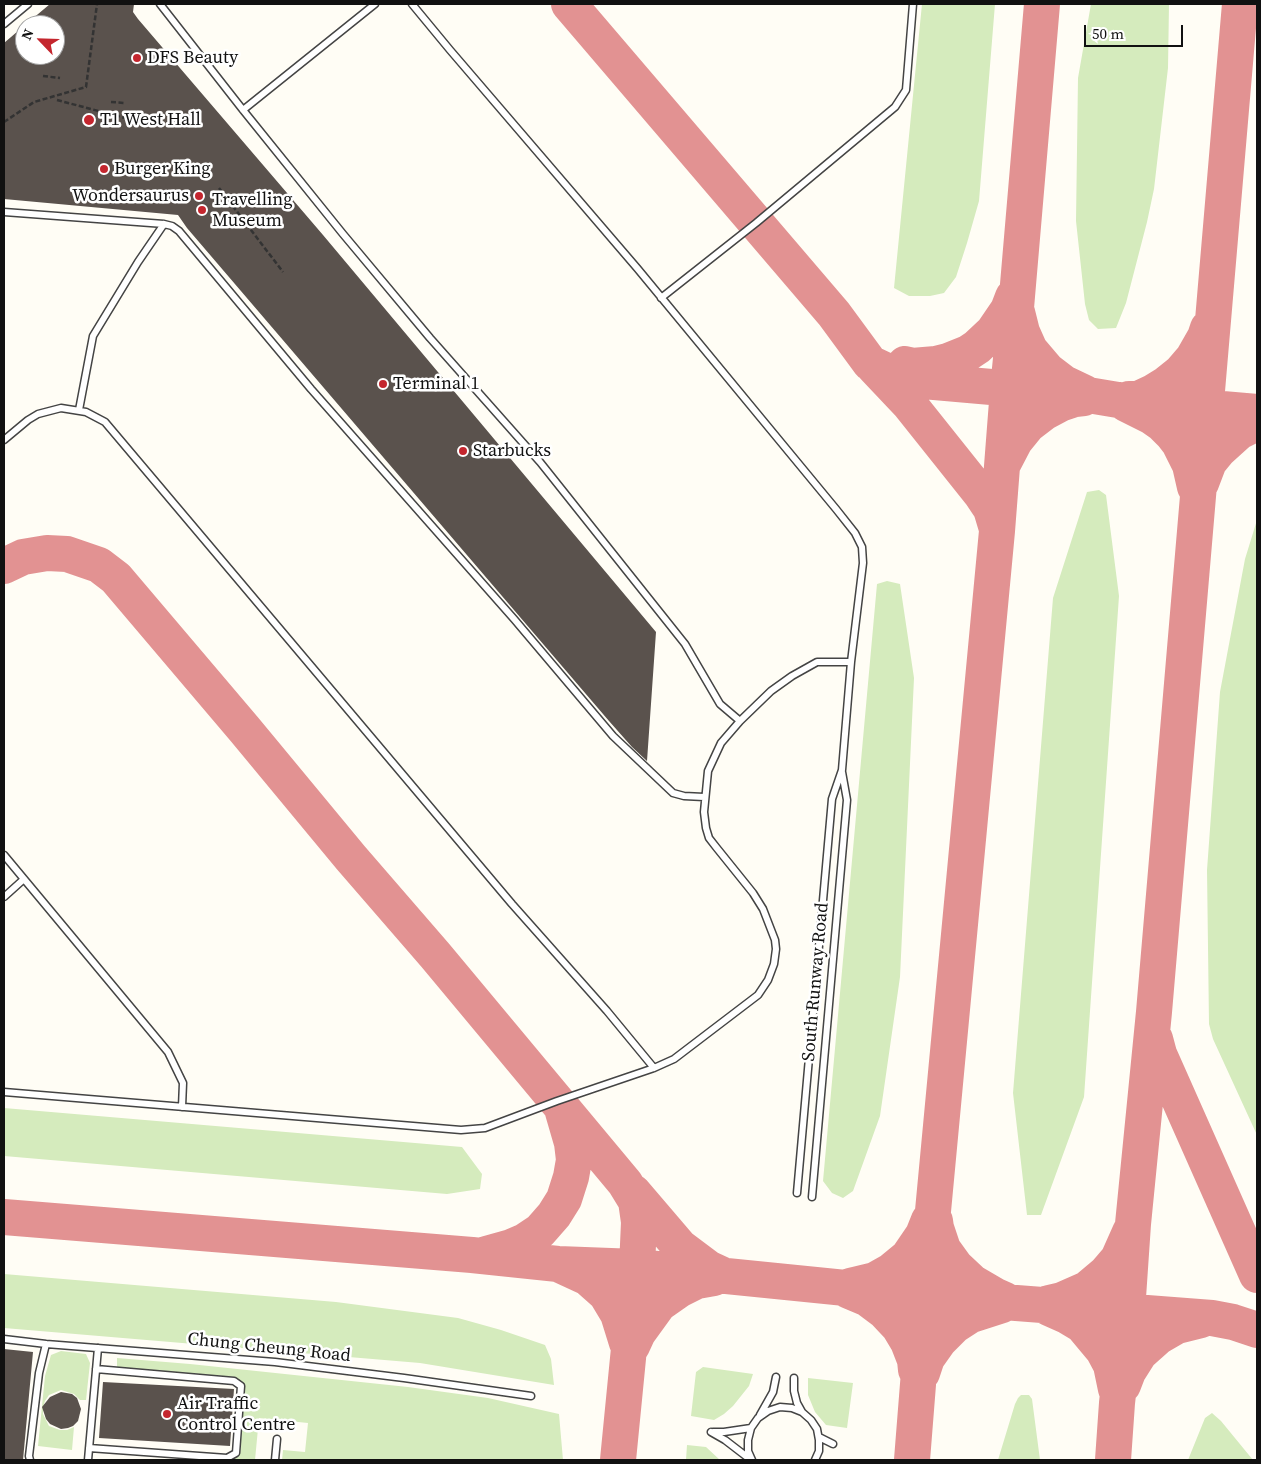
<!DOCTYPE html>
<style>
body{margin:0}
#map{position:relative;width:1261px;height:1464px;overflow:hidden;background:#fffdf5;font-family:"Source Serif 4",serif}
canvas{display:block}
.frame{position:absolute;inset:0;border:5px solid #111;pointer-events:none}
.north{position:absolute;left:15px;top:15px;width:50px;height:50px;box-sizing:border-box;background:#fff;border:1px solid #a0a0a0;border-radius:50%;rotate:294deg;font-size:14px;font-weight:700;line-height:20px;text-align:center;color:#111}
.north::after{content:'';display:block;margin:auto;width:18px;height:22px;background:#c4262e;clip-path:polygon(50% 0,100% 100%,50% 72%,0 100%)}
.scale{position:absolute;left:1084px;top:25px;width:99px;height:22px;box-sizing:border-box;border:2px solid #111;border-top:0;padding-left:6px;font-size:15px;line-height:18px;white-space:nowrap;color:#111;-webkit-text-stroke:4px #fff;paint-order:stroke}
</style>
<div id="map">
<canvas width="1261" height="1464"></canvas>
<div class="frame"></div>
<div class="north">N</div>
<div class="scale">50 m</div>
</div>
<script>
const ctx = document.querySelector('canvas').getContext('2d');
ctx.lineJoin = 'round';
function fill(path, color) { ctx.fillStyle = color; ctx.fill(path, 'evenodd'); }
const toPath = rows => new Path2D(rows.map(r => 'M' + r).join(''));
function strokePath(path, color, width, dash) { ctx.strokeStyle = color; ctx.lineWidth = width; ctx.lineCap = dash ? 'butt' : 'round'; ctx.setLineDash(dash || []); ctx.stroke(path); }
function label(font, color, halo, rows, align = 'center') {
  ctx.font = font + ' "Source Serif 4",serif'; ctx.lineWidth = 5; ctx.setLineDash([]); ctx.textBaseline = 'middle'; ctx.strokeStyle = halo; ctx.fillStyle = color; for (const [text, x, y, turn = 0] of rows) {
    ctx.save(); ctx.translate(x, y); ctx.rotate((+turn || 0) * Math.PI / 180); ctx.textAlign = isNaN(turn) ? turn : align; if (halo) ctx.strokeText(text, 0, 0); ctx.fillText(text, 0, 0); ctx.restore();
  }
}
const green = toPath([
 [922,4,995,4,979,201,967,243,956,277,944,293,930,296,909,296,894,288],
 [1091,4,1169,4,1168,68,1154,189,1147,222,1126,303,1116,328,1098,329,1089,320,1085,304,1076,221,1078,78],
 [1099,490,1106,495,1119,596,1084,1097,1041,1215,1027,1215,1013,1093,1053,598,1087,492],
 [1257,520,1257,1135,1213,1039,1209,1024,1207,870,1220,692,1245,559],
 [887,581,900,584,914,678,900,977,880,1116,853,1191,843,1198,832,1193,823,1181,877,584],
 [4,1108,462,1147,482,1174,480,1189,447,1194,4,1156],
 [4,1274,336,1302,458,1318,501,1330,545,1345,551,1359,554,1385,420,1363,4,1328],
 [61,1351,86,1354,90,1363,86,1400,80,1400,74,1394,61,1390,49,1395,45,1401,43,1407,43,1414,49,1426,60,1430,67,1430,74,1427,72,1450,38,1446,45,1376,51,1355],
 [117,1358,190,1364,408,1387,488,1398,559,1414,563,1460,282,1460,283,1450,305,1452,308,1423,259,1418,255,1460,233,1460,240,1453,245,1385,235,1377,117,1367],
 [703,1367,753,1374,749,1386,733,1406,724,1414,714,1420,691,1416,696,1372],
 [808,1378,853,1383,847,1428,826,1425,815,1412,808,1395],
 [1021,1395,1029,1395,1032,1399,1040,1460,998,1460,1015,1404,1018,1398],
 [1212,1413,1221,1421,1253,1460,1188,1460,1205,1418],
 [687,1445,706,1447,720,1460,686,1460]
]);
const taxiway = toPath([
 [569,4,834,314,870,363,889,372,906,378,923,381,1094,396,1118,400,1257,412],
 [1017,312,1022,332,1030,350,1047,370,1064,383,1085,393],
 [905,364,912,366,936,364,948,361,968,353,977,347,993,332,1008,310,1013,297],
 [875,368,910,405,981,494,991,509,997,529],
 [1129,399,1138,399,1153,392,1166,384,1181,372,1193,358,1205,337,1208,328],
 [1126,404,1152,417,1162,424,1172,434,1179,443,1190,465,1195,487],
 [1003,464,1015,441,1028,425,1045,412,1060,404,1075,399,1084,398],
 [1201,483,1209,462,1218,451,1239,432,1257,423],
 [4,566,23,557,47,553,67,554,99,565,116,578,245,730,351,858,435,955,625,1183,636,1201,639,1222,637,1267,618,1460],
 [1155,1039,1159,1054,1257,1275],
 [633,1192,680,1247,708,1268,721,1274],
 [4,1217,472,1255,558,1264,637,1267,925,1296,1212,1318,1233,1322,1257,1330],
 [935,1221,936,1228,943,1249,956,1267,972,1282,996,1296,1005,1300],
 [486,1254,511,1247,525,1241,540,1231,554,1215,564,1199,571,1177,574,1160,572,1143,563,1112],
 [562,1266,588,1278,606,1294,618,1314,627,1343],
 [850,1286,875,1280,891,1271,908,1257,923,1235,929,1220],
 [849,1291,868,1299,884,1311,899,1327,908,1342,915,1360,916,1370],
 [1049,1303,1062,1300,1087,1289,1106,1273,1118,1259,1130,1232],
 [1049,1308,1067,1316,1082,1325,1092,1337,1103,1350,1111,1365,1116,1389],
 [632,1346,638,1333,659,1304,679,1290,697,1281,714,1278],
 [922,1373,927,1358,939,1341,954,1326,971,1315,1002,1305],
 [1123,1385,1128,1372,1140,1353,1158,1337,1177,1326,1201,1320],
 [912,1460,925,1296,997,531,1008,389,1016,308,1042,4],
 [1113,1460,1117,1403,1127,1312,1133,1224,1154,1012,1240,4]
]);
const building = toPath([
 [50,4,134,4,133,12,138,19,323,235,656,632,647,761,632,747,609,721,187,228,178,215,4,199,4,43,25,25,25,55,55,55,55,25,25,25],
 [4,1349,33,1352,23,1460,4,1460],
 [103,1382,234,1389,230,1446,99,1438],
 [61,1392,72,1394,77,1398,81,1409,78,1421,73,1426,68,1428,61,1429,50,1424,46,1419,42,1407,50,1397]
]);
const path = toPath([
 [43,76,60,78],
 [57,100,140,122],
 [111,102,125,103],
 [4,122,34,102,86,87,97,4],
 [219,188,283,272]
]);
const lane = toPath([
 [160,4,243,110,343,234,430,338,540,462,685,644,720,704,740,721],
 [412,4,450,50,637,268,836,509,855,533,862,547,863,563,851,662,842,770,832,799,797,1193],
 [4,24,28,4],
 [243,110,375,4],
 [4,212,164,224,172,226,179,231,311,389,514,619,613,736,673,793,684,796,704,797],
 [661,298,756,223,895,107,906,90,913,4],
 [79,410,93,336,138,262,164,224],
 [4,440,28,420,38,414,61,408,86,412,105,422,512,904,607,1011,654,1068],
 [4,855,168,1052,183,1083,182,1107],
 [4,897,24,879],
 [4,1092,461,1130,485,1128,557,1101,654,1068,674,1059,758,995,768,980,774,964,776,949,775,940,763,909,753,893,716,847,709,838,706,828,704,812,708,771,721,743,740,721,771,691,792,676,817,662,851,662],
 [812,1197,847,800,842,772],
 [4,1339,46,1344,275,1362,404,1378,531,1396],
 [794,1378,794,1391,797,1403,802,1412],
 [760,1415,773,1392,776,1377],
 [711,1432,725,1440,751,1460],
 [713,1432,724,1432,751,1428],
 [819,1437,833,1444],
 [89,1448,227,1458,236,1453,241,1386,234,1381,96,1369],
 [30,1460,29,1456,39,1373,46,1344],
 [88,1460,98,1348],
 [275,1460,277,1439],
 [752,1460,748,1451,748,1440,751,1428,758,1418,768,1411,780,1407,792,1408,802,1412,811,1420,817,1429,819,1440,819,1451,815,1460]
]);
const markers = [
 [137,58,5,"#c4262e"],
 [89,120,6,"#c4262e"],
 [104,169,5,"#c4262e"],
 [199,196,5,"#c4262e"],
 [202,210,5,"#c4262e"],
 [383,384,5,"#c4262e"],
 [463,451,5,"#c4262e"],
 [167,1414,5,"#c4262e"]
];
const poiNames = [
 ["DFS Beauty",147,58],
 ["T1 West Hall",100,120],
 ["Burger King",114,169],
 ["Wondersaurus",189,196,"right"],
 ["Travelling",212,200],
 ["Museum",212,221],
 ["Terminal 1",393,384],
 ["Starbucks",473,451],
 ["Air Traffic",177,1404],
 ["Control Centre",177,1425]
];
const streetNames = [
 ["South Runway Road",816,982,-85],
 ["Chung Cheung Road",269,1348,6]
];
fill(green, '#d5ebbd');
strokePath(taxiway, '#e29292', 36);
fill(building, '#5a524d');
strokePath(lane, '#444', 9);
strokePath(path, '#333', 2.5, [5, 2.5]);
strokePath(lane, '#fff', 6);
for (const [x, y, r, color] of markers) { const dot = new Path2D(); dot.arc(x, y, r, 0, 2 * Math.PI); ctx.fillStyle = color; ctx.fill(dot); strokePath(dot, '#fff', 2); }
label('18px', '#111', '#fff', poiNames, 'left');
label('18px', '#111', '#fff', streetNames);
</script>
